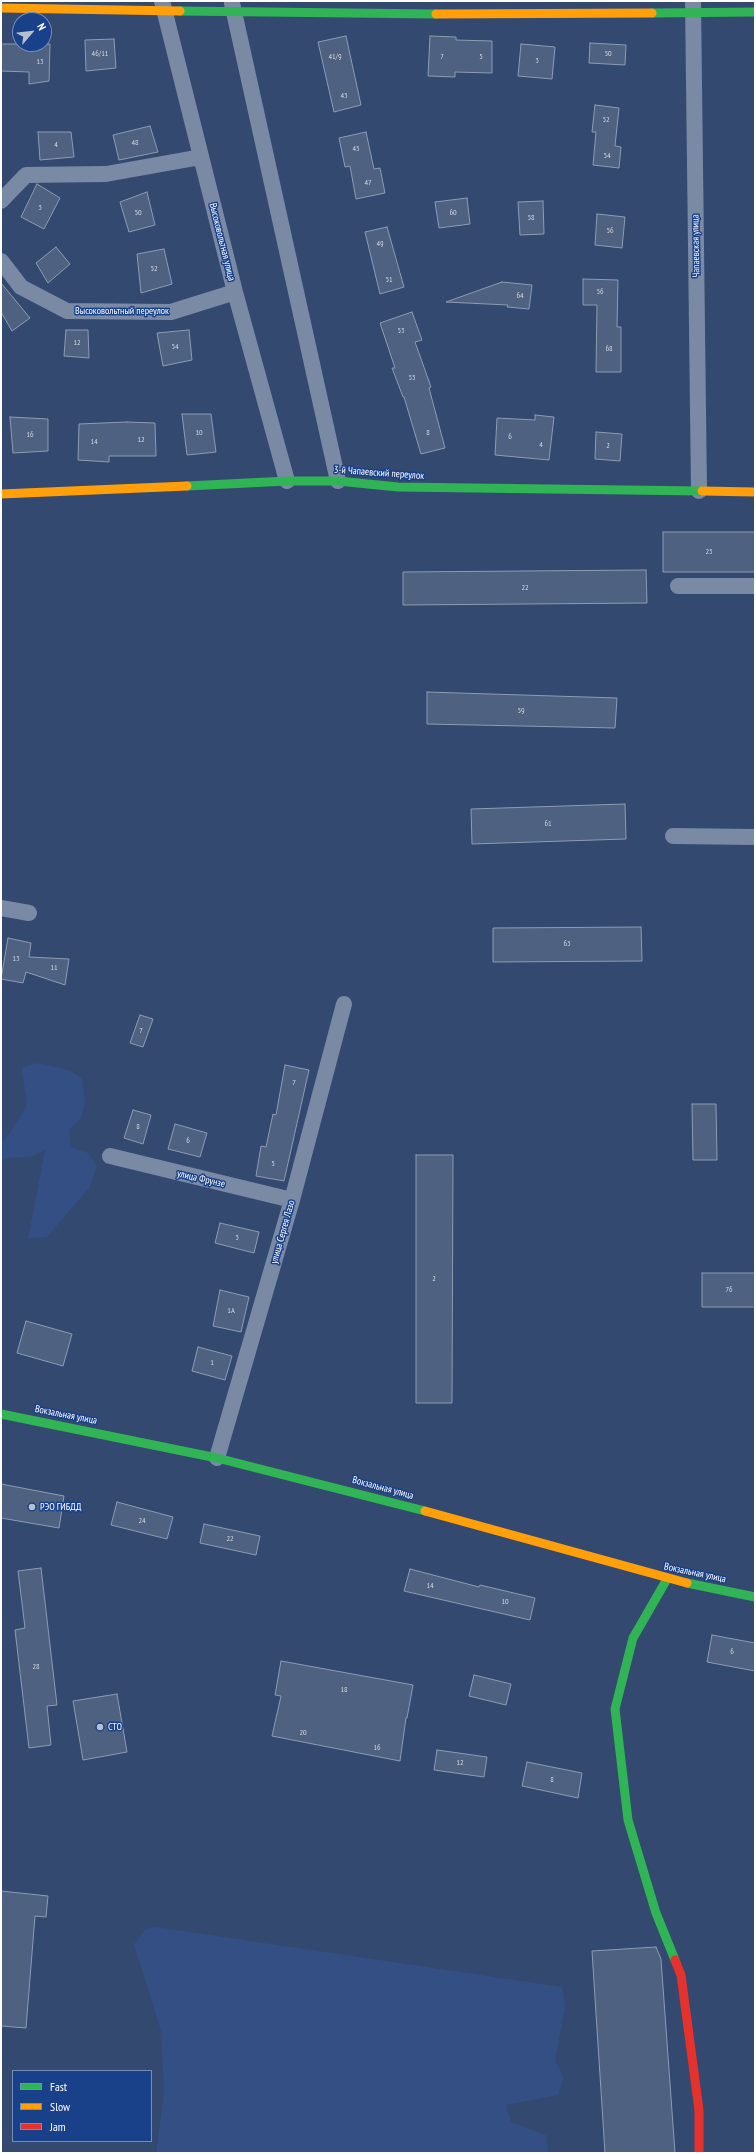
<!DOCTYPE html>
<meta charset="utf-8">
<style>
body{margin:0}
#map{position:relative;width:756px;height:2154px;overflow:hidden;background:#334970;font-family:"PT Sans Narrow",sans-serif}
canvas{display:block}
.frame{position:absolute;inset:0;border:2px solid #fff;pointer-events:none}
.legend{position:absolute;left:12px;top:2070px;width:140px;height:72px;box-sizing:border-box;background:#19418a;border:1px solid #758db9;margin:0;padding:5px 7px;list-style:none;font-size:12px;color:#fff}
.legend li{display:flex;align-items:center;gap:8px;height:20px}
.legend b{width:20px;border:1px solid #758db9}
.north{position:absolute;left:12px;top:12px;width:40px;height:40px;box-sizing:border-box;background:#19418a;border:1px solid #758db9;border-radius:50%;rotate:62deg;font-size:11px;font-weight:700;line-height:16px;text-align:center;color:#fff}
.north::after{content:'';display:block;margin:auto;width:14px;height:18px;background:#b8bfcd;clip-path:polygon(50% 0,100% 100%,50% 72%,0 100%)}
</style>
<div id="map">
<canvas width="756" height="2154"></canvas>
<div class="frame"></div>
<ul class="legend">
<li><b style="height:5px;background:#30b455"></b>Fast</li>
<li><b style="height:5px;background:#ff9f0a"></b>Slow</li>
<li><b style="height:5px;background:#e5322d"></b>Jam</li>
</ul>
<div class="north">N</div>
</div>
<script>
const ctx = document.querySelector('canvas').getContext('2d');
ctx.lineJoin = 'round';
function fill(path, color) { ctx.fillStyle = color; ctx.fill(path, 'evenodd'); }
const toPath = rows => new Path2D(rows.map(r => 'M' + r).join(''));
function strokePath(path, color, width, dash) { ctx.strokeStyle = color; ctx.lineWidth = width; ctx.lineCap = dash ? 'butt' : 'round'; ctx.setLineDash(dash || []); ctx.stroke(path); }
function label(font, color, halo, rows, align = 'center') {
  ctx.font = font + ' "PT Sans Narrow",sans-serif'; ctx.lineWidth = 3; ctx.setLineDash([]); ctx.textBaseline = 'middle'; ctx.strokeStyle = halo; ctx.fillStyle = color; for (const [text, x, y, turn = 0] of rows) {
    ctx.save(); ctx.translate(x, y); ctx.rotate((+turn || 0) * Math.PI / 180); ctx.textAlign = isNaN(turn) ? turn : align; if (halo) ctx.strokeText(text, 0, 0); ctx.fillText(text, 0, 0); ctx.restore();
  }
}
const water = toPath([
 [37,1063,69,1070,82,1079,85,1103,81,1118,69,1130,71,1147,88,1153,97,1167,89,1188,47,1237,28,1239,45,1150,33,1156,1,1159,1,1143,10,1133,27,1105,22,1068],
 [156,1927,562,1987,565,2007,555,2061,564,2078,558,2095,506,2105,511,2122,546,2135,548,2153,156,2153,164,2092,161,2031,134,1944,146,1929]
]);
const building = toPath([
 [346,36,361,105,334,112,318,42,346,36],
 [430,36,456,37,456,40,492,41,492,73,455,72,455,77,428,76,430,36],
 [114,39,116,68,86,71,85,40,114,39],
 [590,43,626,45,625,65,589,63,590,43],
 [1,44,50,44,49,81,29,84,29,72,1,71,1,44],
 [521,44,555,47,552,79,518,76,521,44],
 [595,105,619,108,615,146,621,147,619,168,593,165,596,132,592,132,595,105],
 [150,126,158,152,119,160,113,135,150,126],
 [38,132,71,132,74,157,40,160,38,132],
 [366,132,374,169,380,168,385,193,356,199,350,166,345,167,339,138,366,132],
 [37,184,60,198,44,229,21,217,37,184],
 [147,192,155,225,129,232,120,202,147,192],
 [467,198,470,224,439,228,435,202,467,198],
 [543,201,544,234,520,235,518,202,543,201],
 [597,214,625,217,622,248,595,245,597,214],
 [387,227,404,287,380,294,365,232,387,227],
 [56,247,70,264,48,283,36,263,56,247],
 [164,249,172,284,141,293,137,254,164,249],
 [583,279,618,280,617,327,621,327,621,372,596,372,597,305,583,305,583,279],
 [502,282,532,285,529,309,507,307,508,305,446,302,502,282],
 [1,283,30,318,12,331,1,312,1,283],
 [412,312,422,340,415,342,431,387,429,388,445,448,421,454,404,397,403,397,392,368,395,368,380,323,412,312],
 [66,330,88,330,89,358,64,356,66,330],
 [189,330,192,360,163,366,157,333,189,330],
 [182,414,211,414,216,452,187,455,182,414],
 [535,415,554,417,549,460,495,455,497,418,535,420,535,415],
 [10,417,48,419,48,451,13,453,10,417],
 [127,422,155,423,156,456,109,456,109,462,78,460,79,424,127,422],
 [596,432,622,434,620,461,595,459,596,432],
 [663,532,755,532,755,572,663,572,663,532],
 [646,570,647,603,403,605,403,572,646,570],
 [427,692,617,698,615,728,427,724,427,692],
 [625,804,626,839,472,844,471,809,625,804],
 [641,927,642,961,493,962,493,928,641,927],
 [8,938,31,943,29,957,69,959,65,985,26,972,23,983,1,979,8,938],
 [140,1015,153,1019,143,1047,130,1043,140,1015],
 [285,1065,309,1070,284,1181,256,1176,261,1146,266,1147,273,1114,276,1115,285,1065],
 [692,1104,716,1104,717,1160,693,1160,692,1104],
 [133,1110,151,1115,143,1144,124,1138,133,1110],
 [175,1124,207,1133,200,1157,168,1149,175,1124],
 [416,1155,453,1155,452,1403,416,1403,416,1155],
 [220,1223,259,1232,254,1253,215,1243,220,1223],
 [702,1273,755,1273,755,1307,702,1307,702,1273],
 [220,1290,249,1297,241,1332,213,1326,220,1290],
 [26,1321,72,1334,63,1366,17,1353,26,1321],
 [198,1347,232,1356,225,1380,192,1371,198,1347],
 [1,1484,64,1496,59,1528,1,1518,1,1484],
 [117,1502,173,1517,167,1539,111,1525,117,1502],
 [204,1524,260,1536,256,1555,200,1543,204,1524],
 [41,1568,57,1705,47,1706,51,1745,29,1748,15,1630,25,1628,18,1571,41,1568],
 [410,1569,479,1587,480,1585,535,1598,530,1620,404,1591,410,1569],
 [712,1635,755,1643,755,1671,707,1662,712,1635],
 [281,1661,413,1685,407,1718,406,1718,400,1761,272,1736,281,1696,275,1695,281,1661],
 [474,1675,511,1684,506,1705,469,1696,474,1675],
 [117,1694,127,1752,83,1760,73,1701,117,1694],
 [437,1750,487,1757,484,1777,434,1770,437,1750],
 [527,1762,582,1773,578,1798,522,1786,527,1762],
 [1,1891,48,1896,46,1917,35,1916,26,2028,1,2026,1,1891],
 [656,1947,661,1959,675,2153,605,2153,592,1951,656,1947]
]);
const street = toPath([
 [162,1,235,292,287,481],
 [693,1,699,491],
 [232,3,338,481],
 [1,201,26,175,106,174,201,157],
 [1,261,21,287,67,311,171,312,235,292],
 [678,586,755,586],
 [673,836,755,837],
 [1,908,29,913],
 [110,1156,292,1200],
 [217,1458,292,1200,344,1004]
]);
const fast = toPath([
 [180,11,436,14],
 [652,13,755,12],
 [187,486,287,481,338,481,398,487,702,491],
 [1,1414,217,1458,425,1511],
 [667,1579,633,1638,615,1709,628,1820,656,1913,675,1960],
 [687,1583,755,1597]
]);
const slow = toPath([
 [1,8,180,11],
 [436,14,652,13],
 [702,491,755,492],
 [1,494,187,486],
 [425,1511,687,1583]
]);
const jam = toPath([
 [675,1960,681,1975,699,2110,699,2153]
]);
const markers = [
 [32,1507,4,"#b8bfcd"],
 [100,1727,4,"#b8bfcd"]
];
const numberNames = [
 ["46/11",100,54],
 ["50",608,54],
 ["41/9",335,57],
 ["7",442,57],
 ["5",481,57],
 ["3",537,61],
 ["13",40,62],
 ["43",344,96],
 ["52",606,120],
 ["48",135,143],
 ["4",56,145],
 ["45",356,149],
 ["54",607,156],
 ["47",368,183],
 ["3",40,208],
 ["50",138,213],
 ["60",453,213],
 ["58",531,218],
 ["56",610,231],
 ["49",380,244],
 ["52",154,269],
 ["51",389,280],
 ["56",600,292],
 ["64",520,296],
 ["53",401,331],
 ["12",77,343],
 ["54",175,347],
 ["68",609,349],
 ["55",412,378],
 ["10",199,433],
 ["8",428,433],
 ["16",30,435],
 ["6",510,437],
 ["12",141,440],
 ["14",94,442],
 ["4",541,445],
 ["2",608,446],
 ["23",709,552],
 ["22",525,588],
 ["59",521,711],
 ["61",548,824],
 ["63",567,944],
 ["13",16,959],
 ["11",54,968],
 ["7",141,1031],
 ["7",294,1083],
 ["8",138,1127],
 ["6",188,1141],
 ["5",273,1164],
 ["3",237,1238],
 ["2",434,1279],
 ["76",729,1290],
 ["1А",231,1311],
 ["1",212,1363],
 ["24",142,1521],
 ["22",230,1539],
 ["14",430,1586],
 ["10",505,1602],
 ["6",732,1652],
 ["28",36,1667],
 ["18",344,1690],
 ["20",303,1733],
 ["16",377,1748],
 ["12",460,1763],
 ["8",552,1780]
];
const streetNames = [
 ["Высоковольтная улица",222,242,76],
 ["Чапаевская улица",696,246,-91],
 ["Высоковольтный переулок",122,311],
 ["3-й Чапаевский переулок",379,473,4],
 ["улица Фрунзе",201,1179,13],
 ["улица Сергея Лазо",283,1232,-74],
 ["Вокзальная улица",66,1415,11],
 ["Вокзальная улица",383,1488,15],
 ["Вокзальная улица",695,1573,12]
];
const poiNames = [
 ["РЭО ГИБДД",40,1507],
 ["СТО",108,1727]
];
fill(water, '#334f84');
fill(building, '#4f6180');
strokePath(building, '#8e9cb3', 1);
strokePath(street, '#7a8aa5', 16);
strokePath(fast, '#30b455', 9);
strokePath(slow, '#ff9f0a', 9);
strokePath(jam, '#e5322d', 9);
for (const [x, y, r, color] of markers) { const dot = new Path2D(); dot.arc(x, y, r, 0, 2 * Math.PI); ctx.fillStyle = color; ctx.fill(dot); strokePath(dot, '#19418a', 1.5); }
label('8px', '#d3d8df', null, numberNames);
label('10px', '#fff', '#19418a', streetNames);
label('10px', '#fff', '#19418a', poiNames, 'left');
</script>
